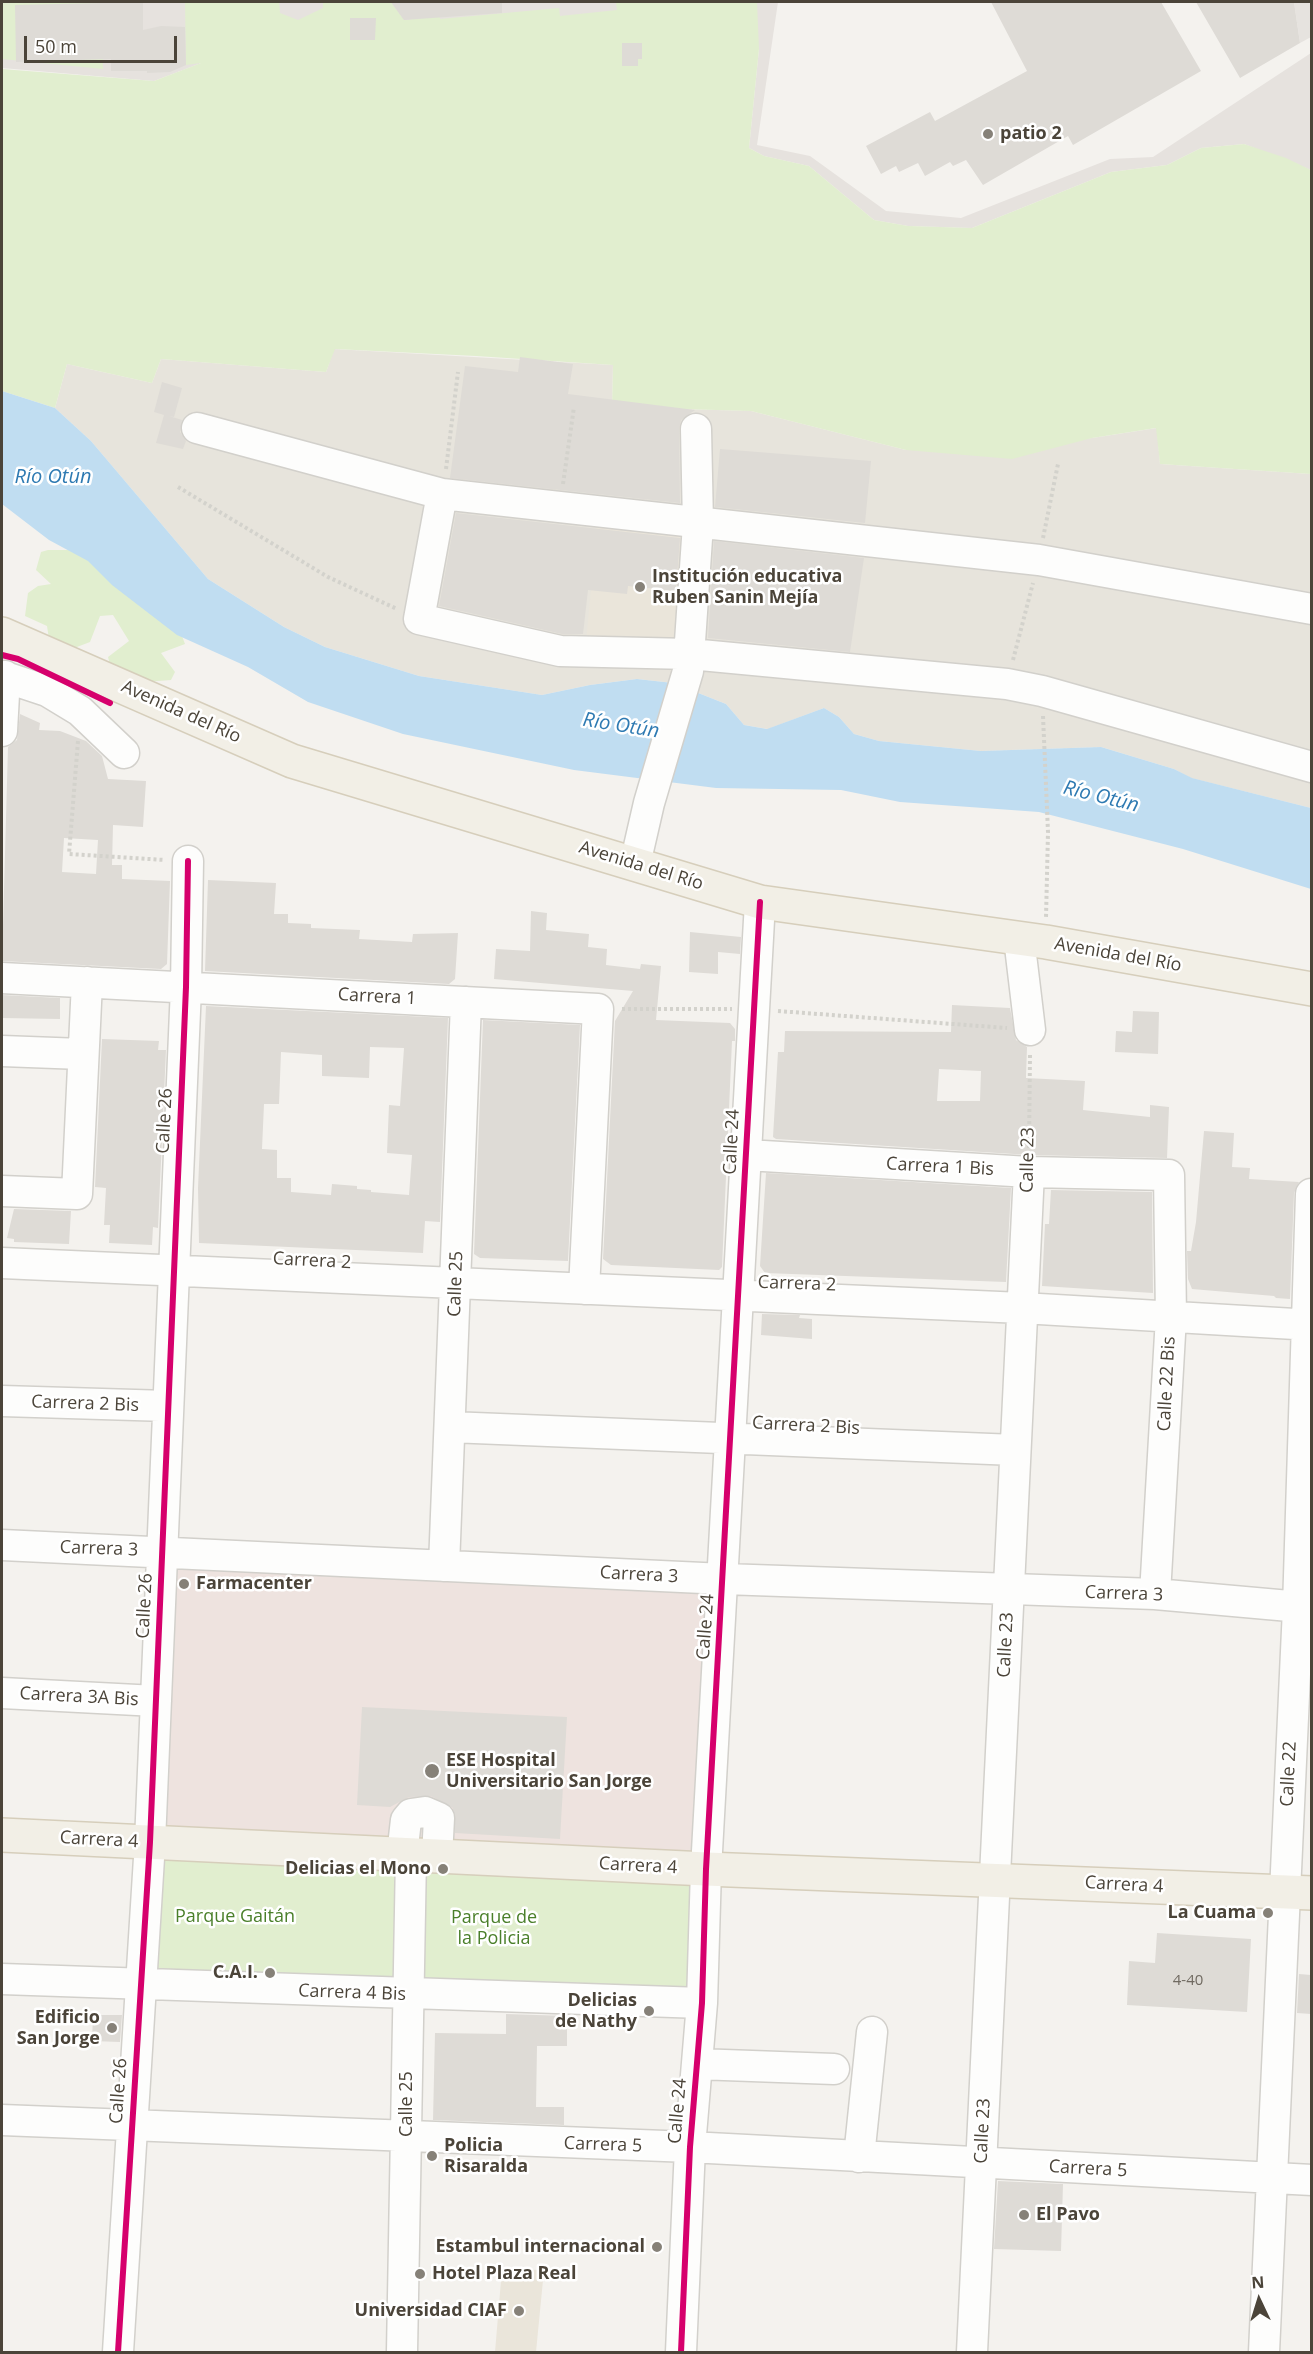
<!DOCTYPE html>
<meta charset="utf-8">
<style>
body{margin:0}
#map{position:relative;width:1313px;height:2354px;overflow:hidden;background:#f4f2ee;font-family:"Open Sans",sans-serif}
canvas{display:block}
.frame{position:absolute;inset:0;border:3px solid #4b4439;pointer-events:none}
.north{position:absolute;left:1229px;top:2270px;width:60px;height:60px;-webkit-text-stroke:4px #fff;paint-order:stroke;rotate:356deg;font-size:16px;font-weight:700;line-height:24px;text-align:center;color:#4b4439}
.north::after{content:'';display:block;margin:auto;width:21px;height:27px;background:#4b4439;clip-path:polygon(50% 0,100% 100%,50% 72%,0 100%)}
.scale{position:absolute;left:24px;top:36px;width:153px;height:27px;box-sizing:border-box;border:3px solid #4b4439;border-top:0;padding-left:8px;font-size:18px;line-height:21px;white-space:nowrap;color:#4b4439;-webkit-text-stroke:4px #fff;paint-order:stroke}
</style>
<div id="map">
<canvas width="1313" height="2354"></canvas>
<div class="frame"></div>
<div class="north">N</div>
<div class="scale">50 m</div>
</div>
<script>
const ctx = document.querySelector('canvas').getContext('2d');
ctx.lineJoin = 'round';
function fill(path, color) { ctx.fillStyle = color; ctx.fill(path, 'evenodd'); }
const toPath = rows => new Path2D(rows.map(r => 'M' + r).join(''));
function strokePath(path, color, width, dash) { ctx.strokeStyle = color; ctx.lineWidth = width; ctx.lineCap = dash ? 'butt' : 'round'; ctx.setLineDash(dash || []); ctx.stroke(path); }
function label(font, color, halo, rows, align = 'center') {
  ctx.font = font + ' "Open Sans",sans-serif'; ctx.lineWidth = 5; ctx.setLineDash([]); ctx.textBaseline = 'middle'; ctx.strokeStyle = halo; ctx.fillStyle = color; for (const [text, x, y, turn = 0] of rows) {
    ctx.save(); ctx.translate(x, y); ctx.rotate((+turn || 0) * Math.PI / 180); ctx.textAlign = isNaN(turn) ? turn : align; if (halo) ctx.strokeText(text, 0, 0); ctx.fillText(text, 0, 0); ctx.restore();
  }
}
const residential = toPath([
 [334,349,613,365,612,407,751,411,906,450,1092,438,1157,428,1160,464,1311,474,1311,808,1191,778,1174,769,1101,747,981,751,879,741,854,734,839,717,824,708,768,729,744,725,726,704,673,683,637,679,590,685,542,695,419,676,325,647,284,627,208,579,91,441,55,408,67,364,152,383,161,359,326,372]
]);
const industrial = toPath([
 [2,2,778,2,757,145,810,156,886,211,961,218,1110,159,1153,157,1311,53,1311,170,1244,144,1201,148,1167,165,1111,172,972,228,908,226,874,220,809,166,764,156,749,148,759,49,204,62,154,81,2,68]
]);
const education = toPath([
 [597,523,693,531,682,652,586,643],
 [502,2269,544,2270,536,2352,495,2352]
]);
const medical = toPath([
 [162,1552,724,1579,706,1869,150,1842]
]);
const green = toPath([
 [2,2,101,2,103,69,2,59],
 [185,2,279,2,280,13,298,20,323,8,323,2,391,2,404,20,408,20,439,11,440,19,559,8,560,16,617,10,616,3,634,2,757,2,759,49,749,148,764,156,809,166,874,220,908,226,972,228,1111,172,1167,165,1201,148,1244,144,1286,158,1311,170,1311,474,1160,464,1156,428,1092,438,1012,459,906,450,751,411,612,407,613,365,476,356,335,349,326,372,161,359,152,383,67,364,55,408,2,391,2,69,154,81,201,63,186,65],
 [48,550,77,550,182,636,185,644,161,653,175,672,171,680,144,682,110,665,108,657,129,641,113,615,100,616,90,642,69,650,49,639,47,626,25,616,28,593,38,586,51,584,36,570,41,552],
 [150,1842,706,1869,702,2003,142,1985]
]);
const parking = toPath([
 [1294,2,1311,2,1311,37,1300,43]
]);
const water = toPath([
 [2,391,55,408,91,441,208,579,284,627,325,647,419,676,542,695,590,685,637,679,673,683,726,704,744,725,767,729,824,708,839,717,854,734,879,741,981,751,1101,747,1174,769,1192,778,1311,808,1311,889,1183,849,1039,812,900,802,841,790,716,788,574,770,403,734,308,702,248,667,177,635,112,585,88,561,49,540,2,504]
]);
const building = toPath([
 [143,2,143,30,161,26,185,27,186,65,170,72,147,73,147,71,111,71,111,59,16,62,15,5],
 [391,2,502,2,502,13,404,20],
 [991,2,1161,2,1201,71,1073,145,1068,136,983,185,966,160,953,166,950,162,925,176,918,163,899,172,896,166,881,174,866,146,930,112,935,121,1027,71],
 [1196,2,1294,2,1300,43,1240,78],
 [350,18,376,18,375,40,350,40],
 [622,43,642,43,642,59,638,59,638,66,622,66],
 [520,357,573,364,568,394,695,410,681,420,679,429,680,503,450,478,465,366,518,372],
 [162,382,182,388,174,417,169,416,182,420,180,432,186,441,183,449,156,443,164,415,154,412],
 [720,449,871,461,865,523,715,507],
 [456,513,680,538,676,591,628,586,627,594,588,590,583,634,562,634,439,606],
 [714,541,864,558,850,652,708,638],
 [20,714,40,723,39,730,60,731,86,741,102,756,108,779,146,781,143,827,113,825,112,865,122,865,122,879,170,881,167,964,161,969,2,961,8,747,17,740],
 [64,838,98,840,96,874,62,872],
 [208,880,276,883,274,914,288,914,288,923,311,924,311,928,360,930,359,939,412,942,413,934,458,933,455,979,449,984,205,971],
 [531,911,547,913,546,930,589,934,588,947,607,949,606,965,640,969,641,964,661,966,656,1020,730,1023,735,1029,735,1041,732,1041,722,1267,719,1270,611,1265,603,1259,615,1021,633,991,494,979,496,949,530,951],
 [690,932,741,937,740,954,718,952,718,974,689,972],
 [2,995,60,998,60,1019,2,1018],
 [952,1005,1010,1008,1016,1040,1027,1047,1026,1078,1085,1081,1083,1110,1150,1117,1150,1105,1169,1107,1167,1158,1030,1155,776,1139,773,1137,778,1052,784,1052,785,1031,951,1032],
 [939,1069,981,1071,980,1101,937,1101],
 [206,1006,448,1018,440,1222,425,1221,423,1253,199,1243,198,1188],
 [370,1047,404,1048,400,1106,389,1105,387,1153,412,1155,409,1195,371,1192,371,1190,357,1189,357,1186,332,1184,331,1195,291,1192,291,1178,277,1178,277,1150,262,1149,264,1104,279,1104,281,1052,322,1055,322,1076,369,1078],
 [1133,1011,1159,1012,1158,1054,1115,1052,1116,1031,1132,1032],
 [483,1020,580,1025,568,1261,480,1258,474,1254],
 [102,1039,159,1041,158,1050,166,1050,158,1228,153,1227,152,1245,109,1243,110,1225,104,1225,106,1188,95,1187],
 [1204,1131,1234,1133,1232,1167,1250,1168,1249,1179,1299,1182,1294,1193,1290,1299,1276,1298,1274,1296,1192,1289,1188,1279,1187,1251,1191,1251,1196,1222],
 [766,1173,1011,1188,1006,1282,765,1273,760,1266],
 [1051,1190,1152,1192,1153,1293,1042,1286,1045,1224,1049,1224],
 [14,1209,71,1211,69,1244,14,1242,14,1239,7,1238],
 [762,1314,800,1315,799,1318,812,1319,812,1339,761,1335],
 [362,1707,567,1717,560,1839,455,1833,453,1808,431,1796,409,1797,390,1807,357,1805],
 [1157,1933,1251,1939,1247,2012,1127,2005,1129,1961,1155,1963],
 [1299,1974,1311,1975,1311,2014,1297,2013],
 [506,2014,567,2016,567,2046,537,2046,536,2107,564,2107,564,2125,433,2120,435,2033,506,2034],
 [93,2015,122,2015,120,2042,92,2041],
 [998,2181,1063,2184,1061,2251,994,2249]
]);
const path = toPath([
 [446,469,458,372],
 [563,484,574,407],
 [178,487,328,577,397,609],
 [1043,538,1058,464],
 [1013,660,1033,583],
 [1043,716,1048,832,1046,918],
 [78,741,69,854,165,860],
 [622,1009,732,1009],
 [778,1011,1007,1028],
 [1029,1148,1030,1054]
]);
const minor = toPath([
 [197,428,442,494,1039,560,1312,609],
 [442,494,419,619,560,651,690,654,1007,684,1042,691,1312,767],
 [2,676,47,691,80,711,124,753],
 [2,731,5,676],
 [635,864,649,803,688,671,698,524,696,429],
 [1019,938,1030,1030],
 [2,978,598,1009,584,1289],
 [2,1051,82,1054],
 [747,1155,1029,1172,1169,1175,1171,1317,1155,1594],
 [2,1191,77,1194,87,982],
 [2,1263,1022,1308,1312,1325],
 [2,1401,168,1406],
 [450,1427,1015,1450],
 [2,1545,724,1579,1155,1594,1312,1608],
 [444,1566,466,1002],
 [2,1693,156,1701],
 [402,1855,406,1820,411,1814,425,1812,439,1818,437,1857],
 [2,1979,702,2003],
 [697,2064,834,2069],
 [2,2120,690,2147,1312,2180],
 [859,2157,872,2032],
 [118,2352,150,1842,186,987,188,861],
 [402,2352,411,1856],
 [681,2352,690,2147,702,2003,706,1869,760,902],
 [972,2352,1029,1172],
 [1264,2352,1298,1608,1311,1194]
]);
const major = toPath([
 [2,634,292,761,760,902,1046,942,1312,989],
 [2,1835,706,1869,1312,1893]
]);
const cycleway = toPath([
 [2,655,18,659,110,703],
 [118,2352,150,1842,186,987,188,861],
 [681,2352,690,2147,702,2003,706,1869,760,902]
]);
const markers = [
 [988,134,6,"#868178"],
 [640,587,6,"#868178"],
 [184,1584,6,"#868178"],
 [432,1771,8,"#868178"],
 [443,1869,6,"#868178"],
 [1268,1913,6,"#868178"],
 [270,1973,6,"#868178"],
 [649,2011,6,"#868178"],
 [112,2028,6,"#868178"],
 [432,2156,6,"#868178"],
 [1024,2215,6,"#868178"],
 [657,2247,6,"#868178"],
 [420,2274,6,"#868178"],
 [519,2311,6,"#868178"]
];
const numberNames = [
 ["4-40",1188,1981]
];
const poiNames = [
 ["patio 2",1000,134],
 ["Institución educativa",652,577],
 ["Ruben Sanin Mejía",652,598],
 ["Farmacenter",196,1584],
 ["ESE Hospital",446,1761],
 ["Universitario San Jorge",446,1782],
 ["Delicias el Mono",431,1869,"right"],
 ["La Cuama",1256,1913,"right"],
 ["C.A.I.",258,1973,"right"],
 ["Delicias",637,2001,"right"],
 ["de Nathy",637,2022,"right"],
 ["Edificio",100,2018,"right"],
 ["San Jorge",100,2039,"right"],
 ["Policia",444,2146],
 ["Risaralda",444,2167],
 ["El Pavo",1036,2215],
 ["Estambul internacional",645,2247,"right"],
 ["Hotel Plaza Real",432,2274],
 ["Universidad CIAF",507,2311,"right"]
];
const streetNames = [
 ["Avenida del Río",181,712,24],
 ["Avenida del Río",641,866,17],
 ["Avenida del Río",1118,955,10],
 ["Carrera 1",377,997,3],
 ["Calle 26",165,1121,-87],
 ["Calle 24",732,1142,-87],
 ["Calle 23",1028,1160,-89],
 ["Carrera 1 Bis",940,1167,3],
 ["Carrera 2",312,1261,3],
 ["Calle 25",456,1284,-88],
 ["Carrera 2",797,1284,2],
 ["Calle 22 Bis",1167,1384,-87],
 ["Carrera 2 Bis",85,1404,2],
 ["Carrera 2 Bis",806,1426,3],
 ["Carrera 3",99,1549,2],
 ["Carrera 3",639,1575,3],
 ["Carrera 3",1124,1594,2],
 ["Calle 26",145,1606,-87],
 ["Calle 24",706,1627,-86],
 ["Calle 23",1006,1645,-87],
 ["Carrera 3A Bis",79,1697,3],
 ["Calle 22",1289,1774,-87],
 ["Carrera 4",99,1840,3],
 ["Carrera 4",638,1866,3],
 ["Carrera 4",1124,1885,3],
 ["Carrera 4 Bis",352,1993,2],
 ["Calle 26",119,2091,-86],
 ["Calle 25",407,2104,-90],
 ["Calle 24",678,2111,-85],
 ["Calle 23",983,2131,-87],
 ["Carrera 5",603,2145,2],
 ["Carrera 5",1088,2169,3]
];
const parkNames = [
 ["Parque Gaitán",235,1917],
 ["Parque de",494,1918],
 ["la Policia",494,1939]
];
const waterNames = [
 ["Río Otún",53,477],
 ["Río Otún",621,726,9],
 ["Río Otún",1101,797,14]
];
fill(residential, '#e7e4dc');
fill(industrial, '#e6e2de');
fill(education, '#eae5da');
fill(medical, '#eee3df');
fill(green, '#e1eecf');
fill(parking, '#e6e3df');
fill(water, '#c0ddf1');
fill(building, '#dedbd6');
strokePath(minor, '#d2d0cb', 33);
strokePath(major, '#d6cebb', 36);
strokePath(path, '#d3d2cc', 4, [3, 3]);
strokePath(minor, '#fdfdfc', 30);
strokePath(major, '#f2efe6', 33);
strokePath(cycleway, '#d6006c', 6);
for (const [x, y, r, color] of markers) { const dot = new Path2D(); dot.arc(x, y, r, 0, 2 * Math.PI); ctx.fillStyle = color; ctx.fill(dot); strokePath(dot, '#fff', 2); }
label('15px', '#706a61', null, numberNames);
label('bold 18px', '#4b4439', '#fff', poiNames, 'left');
label('18px', '#4b4439', '#fff', streetNames);
label('18px', '#4a7f2a', '#fff', parkNames);
label('italic 20px', '#2e7ab2', '#fff', waterNames);
</script>
